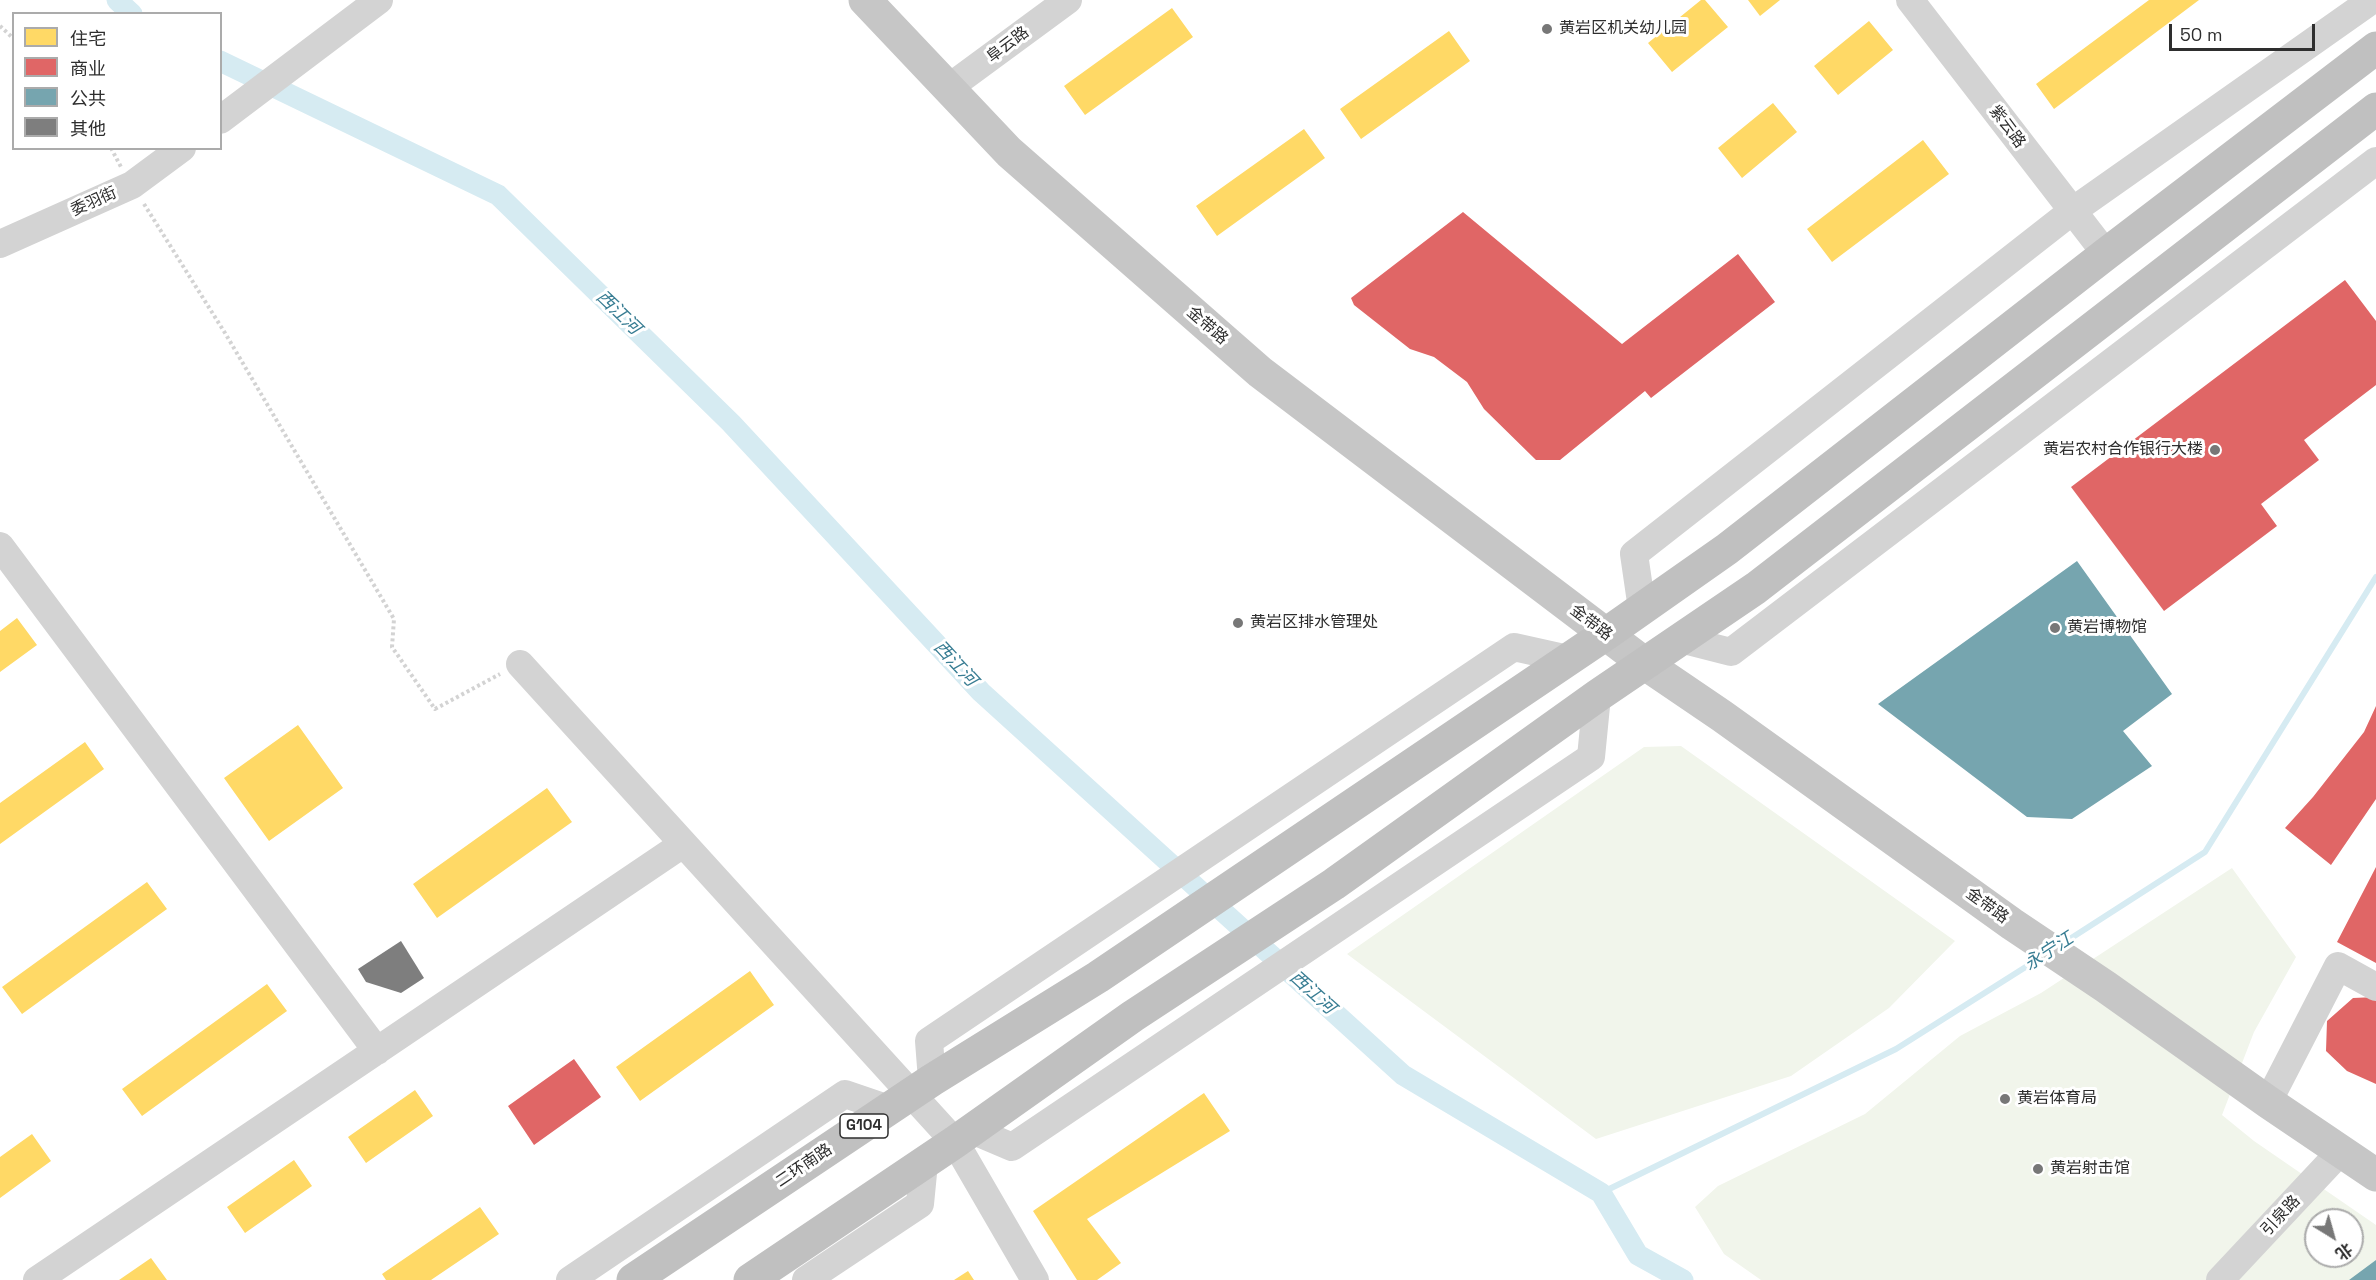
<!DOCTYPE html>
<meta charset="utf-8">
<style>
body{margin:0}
#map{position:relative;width:2376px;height:1280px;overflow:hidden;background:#fff;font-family:"Space Grotesk","Noto Sans SC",sans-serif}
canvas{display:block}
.legend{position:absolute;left:12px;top:12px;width:210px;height:138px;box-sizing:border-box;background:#fff;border:2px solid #ababab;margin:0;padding:8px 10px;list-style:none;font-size:18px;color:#2e2e2e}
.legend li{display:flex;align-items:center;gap:12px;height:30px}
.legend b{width:30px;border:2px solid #ababab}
.north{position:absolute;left:2304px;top:1208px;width:60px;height:60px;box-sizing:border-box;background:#fff;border:2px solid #ababab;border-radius:50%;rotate:143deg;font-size:16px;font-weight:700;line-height:24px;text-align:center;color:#2e2e2e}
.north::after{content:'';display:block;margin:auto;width:21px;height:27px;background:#777;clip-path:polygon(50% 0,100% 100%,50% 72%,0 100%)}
.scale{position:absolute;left:2169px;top:24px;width:146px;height:27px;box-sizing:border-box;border:3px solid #2e2e2e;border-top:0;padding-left:8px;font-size:18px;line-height:21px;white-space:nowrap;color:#2e2e2e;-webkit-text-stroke:4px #fff;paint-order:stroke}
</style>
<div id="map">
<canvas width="2376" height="1280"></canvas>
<ul class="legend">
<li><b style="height:16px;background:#ffd966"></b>住宅</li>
<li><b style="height:16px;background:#e06666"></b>商业</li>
<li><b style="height:16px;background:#76a5af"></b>公共</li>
<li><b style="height:16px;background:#7e7e7e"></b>其他</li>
</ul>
<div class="north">北</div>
<div class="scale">50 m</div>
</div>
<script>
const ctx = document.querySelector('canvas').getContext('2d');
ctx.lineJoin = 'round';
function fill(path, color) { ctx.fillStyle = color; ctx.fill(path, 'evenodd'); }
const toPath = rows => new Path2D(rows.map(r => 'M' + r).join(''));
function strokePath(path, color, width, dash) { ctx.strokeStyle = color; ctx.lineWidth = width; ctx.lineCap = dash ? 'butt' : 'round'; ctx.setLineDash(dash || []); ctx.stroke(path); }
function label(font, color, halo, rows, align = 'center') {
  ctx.font = font + ' "Space Grotesk","Noto Sans SC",sans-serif'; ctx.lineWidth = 6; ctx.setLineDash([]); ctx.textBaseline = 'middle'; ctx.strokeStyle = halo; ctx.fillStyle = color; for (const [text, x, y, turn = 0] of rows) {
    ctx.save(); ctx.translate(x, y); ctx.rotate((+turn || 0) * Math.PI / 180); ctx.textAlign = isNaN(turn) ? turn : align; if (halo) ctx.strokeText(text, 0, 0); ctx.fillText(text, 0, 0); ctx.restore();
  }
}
const green = toPath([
 [1681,746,1955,941,1889,1008,1791,1076,1596,1139,1347,954,1644,747],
 [2232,868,2296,957,2254,1032,2222,1115,2254,1141,2376,1225,2376,1280,1761,1280,1724,1254,1695,1207,1718,1186,1865,1114,1960,1036,2041,993],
 [2316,1220,2352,1220,2352,1256,2316,1256]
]);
const homes = toPath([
 [1701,0,1705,0,1728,27,1672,72,1648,43],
 [1748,0,1780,0,1760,16],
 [2149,0,2199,0,2054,109,2036,84],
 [1172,8,1193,37,1085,115,1064,86],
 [1869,21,1893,50,1838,95,1814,66],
 [1449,31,1470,61,1361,139,1340,109],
 [1773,103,1797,132,1742,178,1718,148],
 [1304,129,1325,158,1217,236,1196,206],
 [1923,140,1949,174,1832,262,1807,229],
 [17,618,37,645,0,672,0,631],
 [298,725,343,788,269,841,224,778],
 [85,742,104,769,0,844,0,803],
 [547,788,572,822,437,918,413,884],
 [147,882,167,909,22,1014,2,987],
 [2376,913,2376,930,2369,926],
 [750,971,774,1005,640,1101,616,1067],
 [267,984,287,1011,142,1116,122,1089],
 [415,1090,433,1116,366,1163,348,1137],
 [1204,1093,1230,1131,1087,1219,1121,1263,1097,1280,1077,1280,1033,1211],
 [32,1134,51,1161,0,1198,0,1157],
 [294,1160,312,1186,245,1233,227,1207],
 [480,1207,499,1234,431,1280,386,1280,382,1274],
 [151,1258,167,1280,119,1280],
 [968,1271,974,1280,954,1280]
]);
const shops = toPath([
 [1463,212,1622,344,1738,254,1775,302,1651,398,1645,391,1560,460,1536,460,1484,409,1467,382,1434,357,1410,349,1354,305,1351,298],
 [2345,280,2376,321,2376,385,2304,440,2319,460,2261,504,2277,526,2164,611,2071,487],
 [2376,706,2376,799,2331,865,2285,828,2313,797,2364,732],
 [2376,867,2376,963,2337,942],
 [2376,997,2376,1084,2347,1071,2326,1051,2327,1021,2353,998],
 [574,1059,601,1097,534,1145,508,1106]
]);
const public = toPath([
 [2077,561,2172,694,2123,731,2152,766,2072,819,2027,817,1878,704],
 [2376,1260,2376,1280,2349,1280]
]);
const stream = toPath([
 [2062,944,2205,852,2376,577],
 [1601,1193,1896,1049,2043,956]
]);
const canal = toPath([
 [117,0,132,14],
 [220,61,498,195,731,423,981,692,1403,1075,1601,1193,1638,1255,1683,1280]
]);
const building = toPath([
 [401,941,424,978,401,993,366,982,358,969]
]);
const path = toPath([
 [0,26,14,39],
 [111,148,121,167],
 [144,204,225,333,394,619,392,647,435,709,500,674]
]);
const minor = toPath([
 [1910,0,2106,254],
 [947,89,1068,0],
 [220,120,379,0],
 [0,244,132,185,182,148],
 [0,546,377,1051],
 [1642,609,1634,554,2071,212,2372,0],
 [1680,639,1731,652,2376,161],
 [520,664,955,1142,1035,1280],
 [932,1080,929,1041,1514,647,1568,659],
 [2268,1102,2338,966,2376,987],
 [972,1130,1012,1147,1591,757,1597,696],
 [37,1280,683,844],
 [570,1280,845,1094,889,1109],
 [806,1280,920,1204,924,1163],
 [2220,1280,2341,1151]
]);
const major = toPath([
 [865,0,1009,152,1260,372,1644,663,1722,716,2012,924,2106,987,2268,1102,2376,1175]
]);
const highway = toPath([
 [633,1280,932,1080,1098,977,1606,634,1727,549,2106,254,2376,48],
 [750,1280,955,1142,1133,1016,1334,884,1597,696,1756,588,2376,109]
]);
const markers = [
 [1547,29,6,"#777"],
 [2215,450,6,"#777"],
 [1238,623,6,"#777"],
 [2055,628,6,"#777"],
 [2005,1099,6,"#777"],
 [2038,1169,6,"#777"]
];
const shields = [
 [864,1126,48]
];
const shieldNames = [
 ["G104",864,1126]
];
const poiNames = [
 ["黄岩区机关幼儿园",1559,29],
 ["黄岩农村合作银行大楼",2203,450,"right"],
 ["黄岩区排水管理处",1250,623],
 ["黄岩博物馆",2067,628],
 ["黄岩体育局",2017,1099],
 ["黄岩射击馆",2050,1169]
];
const streetNames = [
 ["阜云路",1008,45,-37],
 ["紫云路",2007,127,53],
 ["委羽街",94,202,-24],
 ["金带路",1207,326,41],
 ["金带路",1591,623,37],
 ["金带路",1987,906,36],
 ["二环南路",804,1166,-34],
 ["引泉路",2281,1216,-47]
];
const waterNames = [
 ["西江河",618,313,44],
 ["西江河",955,664,47],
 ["永宁江",2049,952,-33],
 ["西江河",1312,993,42]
];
fill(green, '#f1f5eb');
fill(homes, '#ffd966');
fill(shops, '#e06666');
fill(public, '#76a5af');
strokePath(stream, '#d6ebf2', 6);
strokePath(canal, '#d6ebf2', 21);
fill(building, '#7e7e7e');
strokePath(path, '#d3d3d3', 4, [3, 3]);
strokePath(minor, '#d3d3d3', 28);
strokePath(major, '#c6c6c6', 33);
strokePath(highway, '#c0c0c0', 33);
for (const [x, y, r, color] of markers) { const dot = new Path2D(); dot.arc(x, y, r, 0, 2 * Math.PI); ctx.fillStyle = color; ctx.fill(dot); strokePath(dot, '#fff', 2); }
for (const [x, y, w] of shields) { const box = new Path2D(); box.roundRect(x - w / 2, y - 12, w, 24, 4.5); ctx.fillStyle = '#fff'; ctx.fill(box); strokePath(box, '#2e2e2e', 1.5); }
label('bold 15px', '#2e2e2e', null, shieldNames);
label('16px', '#2e2e2e', '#fff', poiNames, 'left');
label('16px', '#2e2e2e', '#fff', streetNames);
label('italic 18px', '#387d93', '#fff', waterNames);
</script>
